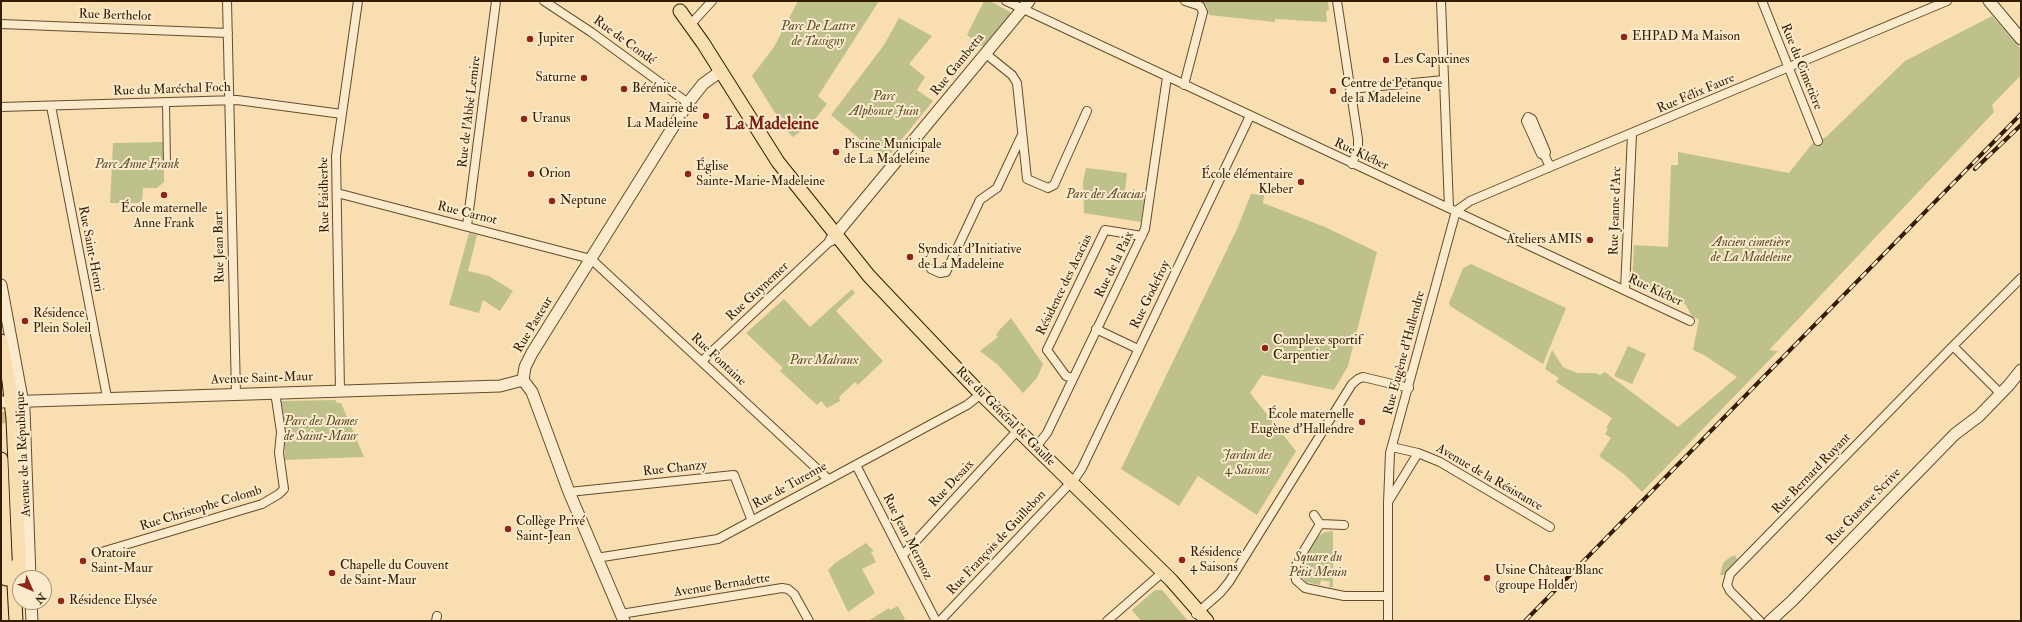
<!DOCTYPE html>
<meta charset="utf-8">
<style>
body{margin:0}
#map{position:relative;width:2022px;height:622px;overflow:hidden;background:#f9deb1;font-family:"IM FELL Double Pica",serif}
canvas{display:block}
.frame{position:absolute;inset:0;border:2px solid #331c00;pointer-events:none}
.north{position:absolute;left:12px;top:570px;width:40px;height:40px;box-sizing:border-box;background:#fbeacc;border:1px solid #ab987a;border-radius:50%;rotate:135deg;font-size:11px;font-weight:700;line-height:16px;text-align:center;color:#331c00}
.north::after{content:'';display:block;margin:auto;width:14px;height:18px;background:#8f2418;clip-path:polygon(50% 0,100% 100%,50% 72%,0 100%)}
</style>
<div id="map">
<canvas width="2022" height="622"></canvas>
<div class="frame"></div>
<div class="north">N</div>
</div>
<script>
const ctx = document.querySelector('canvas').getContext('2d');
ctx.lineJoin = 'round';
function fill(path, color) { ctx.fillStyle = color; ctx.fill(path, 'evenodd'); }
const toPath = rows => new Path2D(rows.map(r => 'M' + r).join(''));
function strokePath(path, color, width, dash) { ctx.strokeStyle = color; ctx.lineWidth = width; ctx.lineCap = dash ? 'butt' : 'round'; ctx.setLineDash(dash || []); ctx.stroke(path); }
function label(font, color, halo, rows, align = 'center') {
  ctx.font = font + ' "IM FELL Double Pica",serif'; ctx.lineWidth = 4; ctx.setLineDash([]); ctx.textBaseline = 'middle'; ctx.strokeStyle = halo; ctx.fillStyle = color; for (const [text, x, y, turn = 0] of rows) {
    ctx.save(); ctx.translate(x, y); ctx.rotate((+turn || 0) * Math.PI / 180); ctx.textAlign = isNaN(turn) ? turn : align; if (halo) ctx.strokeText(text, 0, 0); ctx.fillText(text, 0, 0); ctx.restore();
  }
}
const green = toPath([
 [798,1,879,1,818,96,827,104,812,123,793,137,787,131,784,119,775,113,752,76,774,47],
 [984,1,990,1,1010,12,1011,14,984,46,979,45,981,43,978,40,976,42,967,35],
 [1196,1,1328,1,1329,10,1326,11,1327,22,1275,19,1275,22,1209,15,1207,7,1203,3],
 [1992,16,2021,49,2021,75,1992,105,1994,112,1769,350,1778,351,1642,492,1625,475,1599,456,1611,438,1605,434,1608,429,1606,428,1612,418,1556,382,1559,378,1545,369,1552,350,1563,367,1577,373,1595,373,1600,375,1605,372,1678,427,1737,377,1704,355,1693,350,1699,320,1691,315,1686,305,1679,301,1671,303,1637,287,1632,283,1634,245,1668,247,1671,165,1678,165,1678,152,1789,173,1812,144,1826,137,1905,61],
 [899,18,932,36,909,64,925,77,917,90,933,101,885,160,831,115,884,45],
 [164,142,164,182,157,188,143,188,142,203,110,203,113,143],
 [1086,168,1127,173,1125,190,1145,193,1141,222,1084,213,1083,182],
 [1251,194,1264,195,1263,203,1325,227,1377,252,1348,366,1334,390,1262,375,1250,393,1296,451,1257,515,1198,476,1179,506,1121,469,1237,229],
 [469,233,477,235,468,271,489,276,513,291,500,311,483,300,479,313,449,305],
 [1471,264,1566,308,1543,364,1450,306,1449,303,1463,268],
 [852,289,855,293,836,311,883,361,858,385,855,382,839,397,840,401,827,408,821,401,817,405,780,371,783,368,746,333,784,299,810,327],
 [1011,318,1043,364,1037,378,1023,393,998,365,980,351,998,337,996,335,1001,328],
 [1628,346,1646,354,1632,384,1614,376],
 [335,400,337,403,341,403,364,457,285,460,284,417,281,401],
 [1333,531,1333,587,1329,587,1330,582,1321,580,1320,585,1306,582,1300,573,1303,560,1317,537,1325,532],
 [866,543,874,551,871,552,876,562,862,569,875,593,848,612,828,570,835,563],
 [1735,555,1738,561,1724,575,1720,575,1723,563,1730,557],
 [1155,590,1162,590,1188,621,1141,621,1132,610],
 [898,606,905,619,902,621,868,621,889,608,890,610]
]);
const primaryTunnel = toPath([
 [1,374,6,423]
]);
const pedestrian = toPath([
 [166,102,167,165]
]);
const minor = toPath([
 [227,1,236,394],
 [544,1,591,32,688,103],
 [1006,1,1690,321],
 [1337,1,1358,139,1358,149,1352,164],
 [1441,1,1449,208],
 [1762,1,1818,141],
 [1,24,228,33],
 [691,24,712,1],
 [986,54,1012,75,1017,83,1027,179,1048,188,1054,185,1087,111],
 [1184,85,1203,12,1200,6,1185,1],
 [1350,89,1444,80],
 [51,106,107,397],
 [1,107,237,100,342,114],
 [1545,156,1546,152,1532,119,1528,117,1526,121,1541,154,1545,156,1550,167],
 [337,193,591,259,828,479],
 [1456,211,1470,201,1550,167,1947,1],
 [467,226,496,1],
 [931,269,940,273,946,272,980,200,997,188,1021,137],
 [1625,290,1632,134],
 [1096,329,1138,349],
 [702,361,831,240],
 [1072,378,1066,376,1047,350,1105,230,1142,236],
 [340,391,336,156,358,1],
 [2001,394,1953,346,2021,278],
 [1036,447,1047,433,1145,229,1167,77],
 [1392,447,1418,453,1440,462,1550,527],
 [856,465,936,621],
 [569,492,734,475,752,521],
 [1388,502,1418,453],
 [1314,515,1320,524],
 [1344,525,1320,524,1297,562,1295,572,1296,580,1305,588,1344,596,1388,596],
 [98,553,262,504,279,494,284,489,279,453,281,432,275,392],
 [903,555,1018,430],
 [596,558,718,539,967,405,981,394],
 [621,614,782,588,788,589,794,594,809,621],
 [1196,614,1220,593,1229,582,1352,384,1358,379,1363,377,1409,388],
 [436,621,437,616],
 [940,621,1076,477,1082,468,1250,116],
 [1107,621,1163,572],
 [1388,621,1388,503,1390,453,1456,211],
 [1760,621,1730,591,1727,585,1730,574,1953,346]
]);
const tertiary = toPath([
 [1989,1,2021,39],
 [831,240,1029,1],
 [1,285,24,409,30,578],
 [523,380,525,367,532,353,688,103,703,84,721,71],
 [523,380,532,392,569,492,624,621],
 [1,402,500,386,523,380],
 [31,602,32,621],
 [1770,621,1792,601,1955,434,1979,416,2009,385,2021,370]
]);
const primary = toPath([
 [680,11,703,43,778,162,869,276,978,391,1171,580,1207,621],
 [1,341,9,381,13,419,20,578],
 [1,459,6,579],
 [13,567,16,621]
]);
const rail = toPath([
 [1975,169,2021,125],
 [1525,621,2021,114]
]);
const markers = [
 [1624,37,4,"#8f2418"],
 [530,39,4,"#8f2418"],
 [1386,60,4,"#8f2418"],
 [584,78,4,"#8f2418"],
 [624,89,4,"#8f2418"],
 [1333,91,4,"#8f2418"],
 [706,116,4,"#8f2418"],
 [524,119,4,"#8f2418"],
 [836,152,4,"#8f2418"],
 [531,174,4,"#8f2418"],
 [688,174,4,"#8f2418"],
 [1301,182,4,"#8f2418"],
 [164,195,4,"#8f2418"],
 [552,201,4,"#8f2418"],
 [1590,240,4,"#8f2418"],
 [910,257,4,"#8f2418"],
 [25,321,4,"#8f2418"],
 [1265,348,4,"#8f2418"],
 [1362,422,4,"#8f2418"],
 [508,529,4,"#8f2418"],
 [1182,560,4,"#8f2418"],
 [83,561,4,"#8f2418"],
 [332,573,4,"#8f2418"],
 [1487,578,4,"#8f2418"],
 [61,601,4,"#8f2418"]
];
const streetNames = [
 ["Rue Berthelot",115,16,2],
 ["Rue de Condé",624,41,36],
 ["Rue Gambetta",958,65,-51],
 ["Rue du Cimetière",1801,67,68],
 ["Rue du Maréchal Foch",172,90,-2],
 ["Rue Félix Faure",1696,94,-23],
 ["Rue de l'Abbé Lemire",470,112,-83],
 ["Rue Kléber",1361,155,25],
 ["Rue Faidherbe",325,195,-91],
 ["Rue Jeanne d'Arc",1616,211,-88],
 ["Rue Carnot",467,214,14],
 ["Rue Jean Bart",220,247,-91],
 ["Rue Saint-Henri",90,249,79],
 ["Rue de la Paix",1115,265,-64],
 ["Résidence des Acacias",1065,285,-64],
 ["Rue Kléber",1655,291,25],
 ["Rue Guynemer",758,292,-43],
 ["Rue Godefroy",1151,295,-64],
 ["Rue Pasteur",534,325,-59],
 ["Rue Eugène d'Hallendre",1405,353,-75],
 ["Rue Fontaine",718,360,43],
 ["Avenue Saint-Maur",262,379,-2],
 ["Rue du Général de Gaulle",1005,417,45],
 ["Avenue de la République",24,454,-93],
 ["Rue Chanzy",675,469,-6],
 ["Rue Bernard Ruyant",1812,474,-46],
 ["Avenue de la Résistance",1489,478,30],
 ["Rue Desaix",952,484,-47],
 ["Rue de Turenne",790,486,-29],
 ["Rue Gustave Scrive",1864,507,-46],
 ["Rue Christophe Colomb",201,509,-17],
 ["Rue Jean Mermoz",907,537,63],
 ["Rue François de Guillebon",997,543,-47],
 ["Avenue Bernadette",722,586,-9]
];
const parkNames = [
 ["Parc De Lattre",818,27],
 ["de Tassigny",818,42],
 ["Parc",884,97],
 ["Alphonse Juin",884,112],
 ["Parc Anne Frank",137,165],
 ["Parc des Acacias",1105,195],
 ["Ancien cimetière",1751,243],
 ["de La Madeleine",1751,258],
 ["Parc Malraux",824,361],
 ["Parc des Dames",321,422],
 ["de Saint-Maur",321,437],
 ["Jardin des",1247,456],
 ["4 Saisons",1247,471],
 ["Square du",1318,558],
 ["Petit Menin",1318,573]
];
const poiNames = [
 ["EHPAD Ma Maison",1632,37],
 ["Jupiter",538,39],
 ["Les Capucines",1394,60],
 ["Saturne",576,78,"right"],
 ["Centre de Petanque",1341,84],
 ["de la Madeleine",1341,99],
 ["Bérénice",632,89],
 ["Mairie de",698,109,"right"],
 ["La Madeleine",698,124,"right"],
 ["Uranus",532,119],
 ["Piscine Municipale",844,145],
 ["de La Madeleine",844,160],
 ["Église",696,167],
 ["Sainte-Marie-Madeleine",696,182],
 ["Orion",539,174],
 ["École élémentaire",1293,175,"right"],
 ["Kleber",1293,190,"right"],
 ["Neptune",560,201],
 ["École maternelle",164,209,"center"],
 ["Anne Frank",164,224,"center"],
 ["Ateliers AMIS",1582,240,"right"],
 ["Syndicat d'Initiative",918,250],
 ["de La Madeleine",918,265],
 ["Résidence",33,314],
 ["Plein Soleil",33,329],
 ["Complexe sportif",1273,341],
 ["Carpentier",1273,356],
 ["École maternelle",1354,415,"right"],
 ["Eugène d'Hallendre",1354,430,"right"],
 ["Collège Privé",516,522],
 ["Saint-Jean",516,537],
 ["Résidence",1190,553],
 ["4 Saisons",1190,568],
 ["Oratoire",91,554],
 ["Saint-Maur",91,569],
 ["Chapelle du Couvent",340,566],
 ["de Saint-Maur",340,581],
 ["Usine Château Blanc",1495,571],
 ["(groupe Holder)",1495,586],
 ["Résidence Elysée",69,601]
];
const districtNames = [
 ["La Madeleine",772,125]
];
fill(green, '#bec18c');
strokePath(primaryTunnel, '#d1b78e', 13, [13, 6]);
strokePath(pedestrian, '#644c2c', 8);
strokePath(minor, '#644c2c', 10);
strokePath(tertiary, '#644c2c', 13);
strokePath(primary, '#331c00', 15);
strokePath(pedestrian, '#fbeacc', 6);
strokePath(minor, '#fbeacc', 8);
strokePath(tertiary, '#fbeacc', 11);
strokePath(primary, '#f9deb1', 13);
strokePath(rail, '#331c00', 4);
strokePath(rail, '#fbeacc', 2.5, [8]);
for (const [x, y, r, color] of markers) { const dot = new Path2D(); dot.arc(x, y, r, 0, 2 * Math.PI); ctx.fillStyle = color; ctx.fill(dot); strokePath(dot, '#fbeacc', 1.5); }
label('13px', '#331c00', '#fbeacc', streetNames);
label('italic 13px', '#5d4e2a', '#fbeacc', parkNames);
label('13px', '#331c00', '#fbeacc', poiNames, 'left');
label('bold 17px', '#7a1f14', '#fbeacc', districtNames);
</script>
